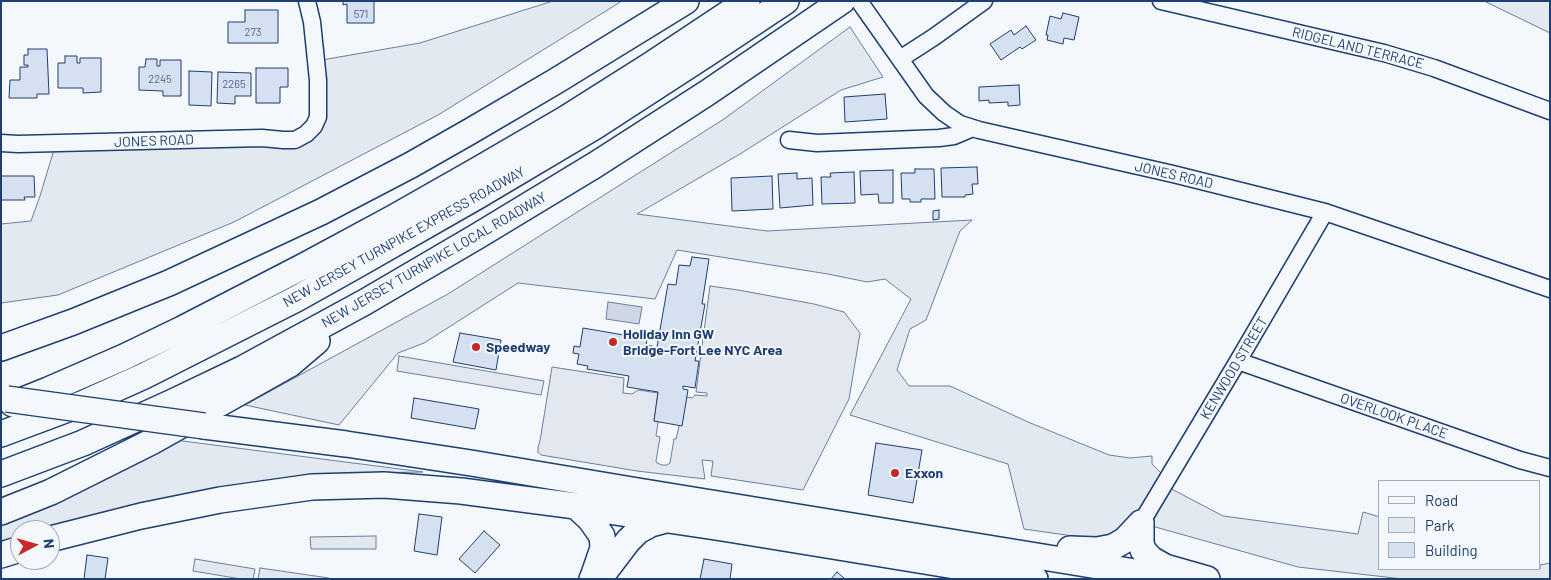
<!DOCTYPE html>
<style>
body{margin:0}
#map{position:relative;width:1551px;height:580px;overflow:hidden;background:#f4f7fb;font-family:Barlow,sans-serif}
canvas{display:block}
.frame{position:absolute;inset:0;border:2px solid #1d3f73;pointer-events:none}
.legend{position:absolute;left:1378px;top:480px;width:162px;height:90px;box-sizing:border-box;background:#f4f7fb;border:1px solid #9eadc5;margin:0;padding:6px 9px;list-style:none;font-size:15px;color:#1d3f73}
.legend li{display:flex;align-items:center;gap:10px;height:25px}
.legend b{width:25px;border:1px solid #9eadc5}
.north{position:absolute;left:10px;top:520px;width:50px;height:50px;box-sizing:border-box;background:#f4f7fb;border:1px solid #9eadc5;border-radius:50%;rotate:84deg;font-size:14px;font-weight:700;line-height:20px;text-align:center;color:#1d3f73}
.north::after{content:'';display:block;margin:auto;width:18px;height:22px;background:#c62828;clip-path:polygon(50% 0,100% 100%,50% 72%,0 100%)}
</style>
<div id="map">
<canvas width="1551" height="580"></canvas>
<div class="frame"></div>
<ul class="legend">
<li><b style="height:6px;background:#f4f7fb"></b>Road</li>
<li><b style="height:14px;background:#e3e9f0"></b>Park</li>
<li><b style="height:14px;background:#d5e0f0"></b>Building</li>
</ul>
<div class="north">N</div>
</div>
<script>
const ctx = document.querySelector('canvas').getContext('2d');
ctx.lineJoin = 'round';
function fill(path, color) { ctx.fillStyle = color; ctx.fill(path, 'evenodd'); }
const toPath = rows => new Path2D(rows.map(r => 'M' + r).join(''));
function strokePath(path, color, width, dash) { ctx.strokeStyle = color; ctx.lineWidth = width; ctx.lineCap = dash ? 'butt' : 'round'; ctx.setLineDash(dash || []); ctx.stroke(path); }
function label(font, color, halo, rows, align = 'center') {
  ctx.font = font + ' Barlow,sans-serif'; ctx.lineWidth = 4; ctx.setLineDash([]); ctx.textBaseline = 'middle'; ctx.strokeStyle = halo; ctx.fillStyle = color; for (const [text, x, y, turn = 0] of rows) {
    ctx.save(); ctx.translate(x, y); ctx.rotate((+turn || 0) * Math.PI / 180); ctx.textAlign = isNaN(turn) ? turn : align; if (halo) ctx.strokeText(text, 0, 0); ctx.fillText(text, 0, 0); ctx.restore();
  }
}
const green = toPath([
 [553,1,622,1,438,115,234,222,58,295,1,303,1,224,31,221,40,196,56,143,283,140,314,126,316,61,420,43,553,1],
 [1484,1,1550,1,1550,33,1484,1],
 [850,27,883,77,841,90,740,154,637,214,767,231,972,220,960,231,926,320,910,329,897,370,909,386,950,386,1028,422,1109,455,1130,458,1152,456,1152,464,1167,479,1164,485,1223,516,1358,534,1363,512,1380,517,1380,569,1540,569,1540,565,1550,563,1550,579,1403,579,1298,567,1141,523,1104,537,1087,538,1024,529,1008,464,850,415,911,299,885,279,867,282,828,274,677,250,655,299,518,283,424,343,398,353,339,425,245,405,448,294,724,119,850,27],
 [175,440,423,472,309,474,177,500,49,530,20,530,20,537,1,542,1,516,175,440]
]);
const parking = toPath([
 [710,286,738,290,814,304,844,312,860,333,849,399,803,490,711,476,713,461,702,460,705,479,637,471,541,455,538,452,538,447,540,441,552,367,624,378,623,393,632,394,638,390,658,393,654,421,658,422,656,436,660,437,656,461,657,463,662,465,667,465,670,463,674,439,676,439,686,397,692,398,695,395,707,396,707,393,696,392,710,286],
 [399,356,544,381,541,395,397,371,399,356],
 [376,536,376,549,311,549,310,537,376,536],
 [195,559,255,569,253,579,241,579,193,571,195,559],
 [260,568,329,578,329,579,258,579,260,568]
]);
const water = toPath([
 [608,302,642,307,639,324,606,319,608,302]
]);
const building = toPath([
 [343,1,374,1,374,23,347,23,347,4,343,5,343,1],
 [245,10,278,10,278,43,228,43,228,22,245,22,245,10],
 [1063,13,1079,17,1074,40,1064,38,1063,44,1047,40,1048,35,1046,35,1050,16,1061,19,1063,13],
 [1026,26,1036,40,1022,49,1020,47,1001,60,990,44,1011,30,1014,35,1026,26],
 [28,49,47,49,49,94,37,94,37,98,9,98,10,80,20,80,20,67,28,67,28,65,24,65,24,55,28,55,28,49],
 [65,56,77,56,77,63,80,63,80,58,101,58,101,92,83,93,83,88,58,88,58,63,65,63,65,56],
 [146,59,157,59,157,66,160,66,160,60,181,60,181,96,163,96,163,91,139,90,139,67,145,67,146,59],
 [256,68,288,68,288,87,280,87,280,103,256,103,256,68],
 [189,71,212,72,211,106,189,105,189,71],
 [218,72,251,73,251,96,235,96,235,104,217,103,218,72],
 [1019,85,1020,105,1008,106,1008,102,989,103,989,100,979,101,979,87,1019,85],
 [885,94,887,119,845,122,844,97,885,94],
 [977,167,978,184,972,184,973,194,965,195,965,197,942,197,941,168,977,167],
 [915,169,934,169,935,199,921,199,921,202,910,202,910,199,902,199,901,173,915,173,915,169],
 [893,170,893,203,879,203,878,194,861,195,860,171,893,170],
 [854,172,855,203,822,204,821,177,831,177,830,173,854,172],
 [797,173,797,179,812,178,813,205,780,208,778,174,797,173],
 [1,176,34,176,35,197,24,197,25,200,1,200,1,176],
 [772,176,773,209,732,211,731,178,772,176],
 [939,210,939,219,933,220,933,211,939,210],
 [692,257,709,259,702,304,705,304,695,361,699,361,695,388,683,386,683,389,688,390,682,426,654,421,658,392,627,387,629,376,587,369,588,366,577,364,579,354,573,353,574,346,580,347,583,328,647,339,646,345,657,347,668,284,676,285,679,265,690,266,692,257],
 [460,333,501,340,496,370,453,362,460,333],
 [414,398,479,409,475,429,411,418,414,398],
 [876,443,922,450,913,503,868,495,876,443],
 [419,514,442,517,437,555,414,551,419,514],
 [484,531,500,545,475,573,459,559,484,531],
 [87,555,108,558,105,579,84,579,87,555],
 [704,559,732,564,730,579,700,579,704,559],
 [837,572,845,579,831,579,837,572]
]);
const minor = toPath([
 [859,1,926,96,944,113,960,124,979,130,1173,174,1325,212,1550,289],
 [1161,1,1384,53,1434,68,1550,111],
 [900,59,934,37,984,1],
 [789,140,817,143,939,138,954,136,973,128],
 [1,143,18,144,262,138,283,140,295,140,306,134,314,126,318,117,318,80,312,22,307,1],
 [1238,361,1520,460,1550,468],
 [1141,523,1238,361,1325,212]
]);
const highway = toPath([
 [1,348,73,322,169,283,321,212,411,165,469,132,556,81,686,1],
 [13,404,48,390,124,357,182,329,304,266,393,218,476,171,565,119,652,64,747,1],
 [204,426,346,444,471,463,638,491,1178,579],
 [1,434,84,403,144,376,296,299,355,266,476,197,594,127,708,53,786,1],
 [1,474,83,443,173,402,242,369,365,302,476,237,595,165,707,93,842,1],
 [576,506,590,519,602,536,603,548,593,577],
 [1,512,51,492,151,442,290,364,317,341],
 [1141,523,1141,543,1143,550,1151,559,1165,567,1207,579],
 [50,539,141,516,220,500,312,487,384,485,461,491,576,506,722,528,1035,579],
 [1070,549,1097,550,1113,547,1125,540,1141,523],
 [1,555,20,549],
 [592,579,606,570,628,541,638,531,651,524,666,520]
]);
const highwayBridge = toPath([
 [7,399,204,426]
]);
const markers = [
 [613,342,5,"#c62828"],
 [476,347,5,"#c62828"],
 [895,473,5,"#c62828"]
];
const numberNames = [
 ["571",361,14],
 ["273",253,32],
 ["2245",160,79],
 ["2265",234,84]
];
const streetNames = [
 ["RIDGELAND TERRACE",1358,48,14],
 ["JONES ROAD",154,141,-2],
 ["JONES ROAD",1174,175,13],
 ["NEW JERSEY TURNPIKE EXPRESS ROADWAY",404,237,-29],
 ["NEW JERSEY TURNPIKE LOCAL ROADWAY",434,260,-30],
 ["KENWOOD STREET",1234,368,-59],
 ["OVERLOOK PLACE",1394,416,19]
];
const poiNames = [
 ["Holiday Inn GW",623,334],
 ["Bridge-Fort Lee NYC Area",623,350],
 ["Speedway",486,347],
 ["Exxon",905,473]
];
fill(green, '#e3e9f0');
strokePath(green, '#687fa3', 1);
fill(parking, '#e3e8f0');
strokePath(parking, '#687fa3', 1);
fill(water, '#cfd7e4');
strokePath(water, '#687fa3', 1);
fill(building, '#d5e0f0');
strokePath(building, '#1d3f73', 1);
strokePath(minor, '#1d3f73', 19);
strokePath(highway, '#1d3f73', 28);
strokePath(minor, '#f4f7fb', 16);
strokePath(highway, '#f4f7fb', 25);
strokePath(highwayBridge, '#1d3f73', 28, []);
strokePath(highwayBridge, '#f4f7fb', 25);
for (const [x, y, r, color] of markers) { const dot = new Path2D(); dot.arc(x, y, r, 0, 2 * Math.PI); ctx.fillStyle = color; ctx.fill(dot); strokePath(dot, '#f4f7fb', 2); }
label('11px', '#4b6792', null, numberNames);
label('14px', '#1d3f73', '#f4f7fb', streetNames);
label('bold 14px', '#1d3f73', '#f4f7fb', poiNames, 'left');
</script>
